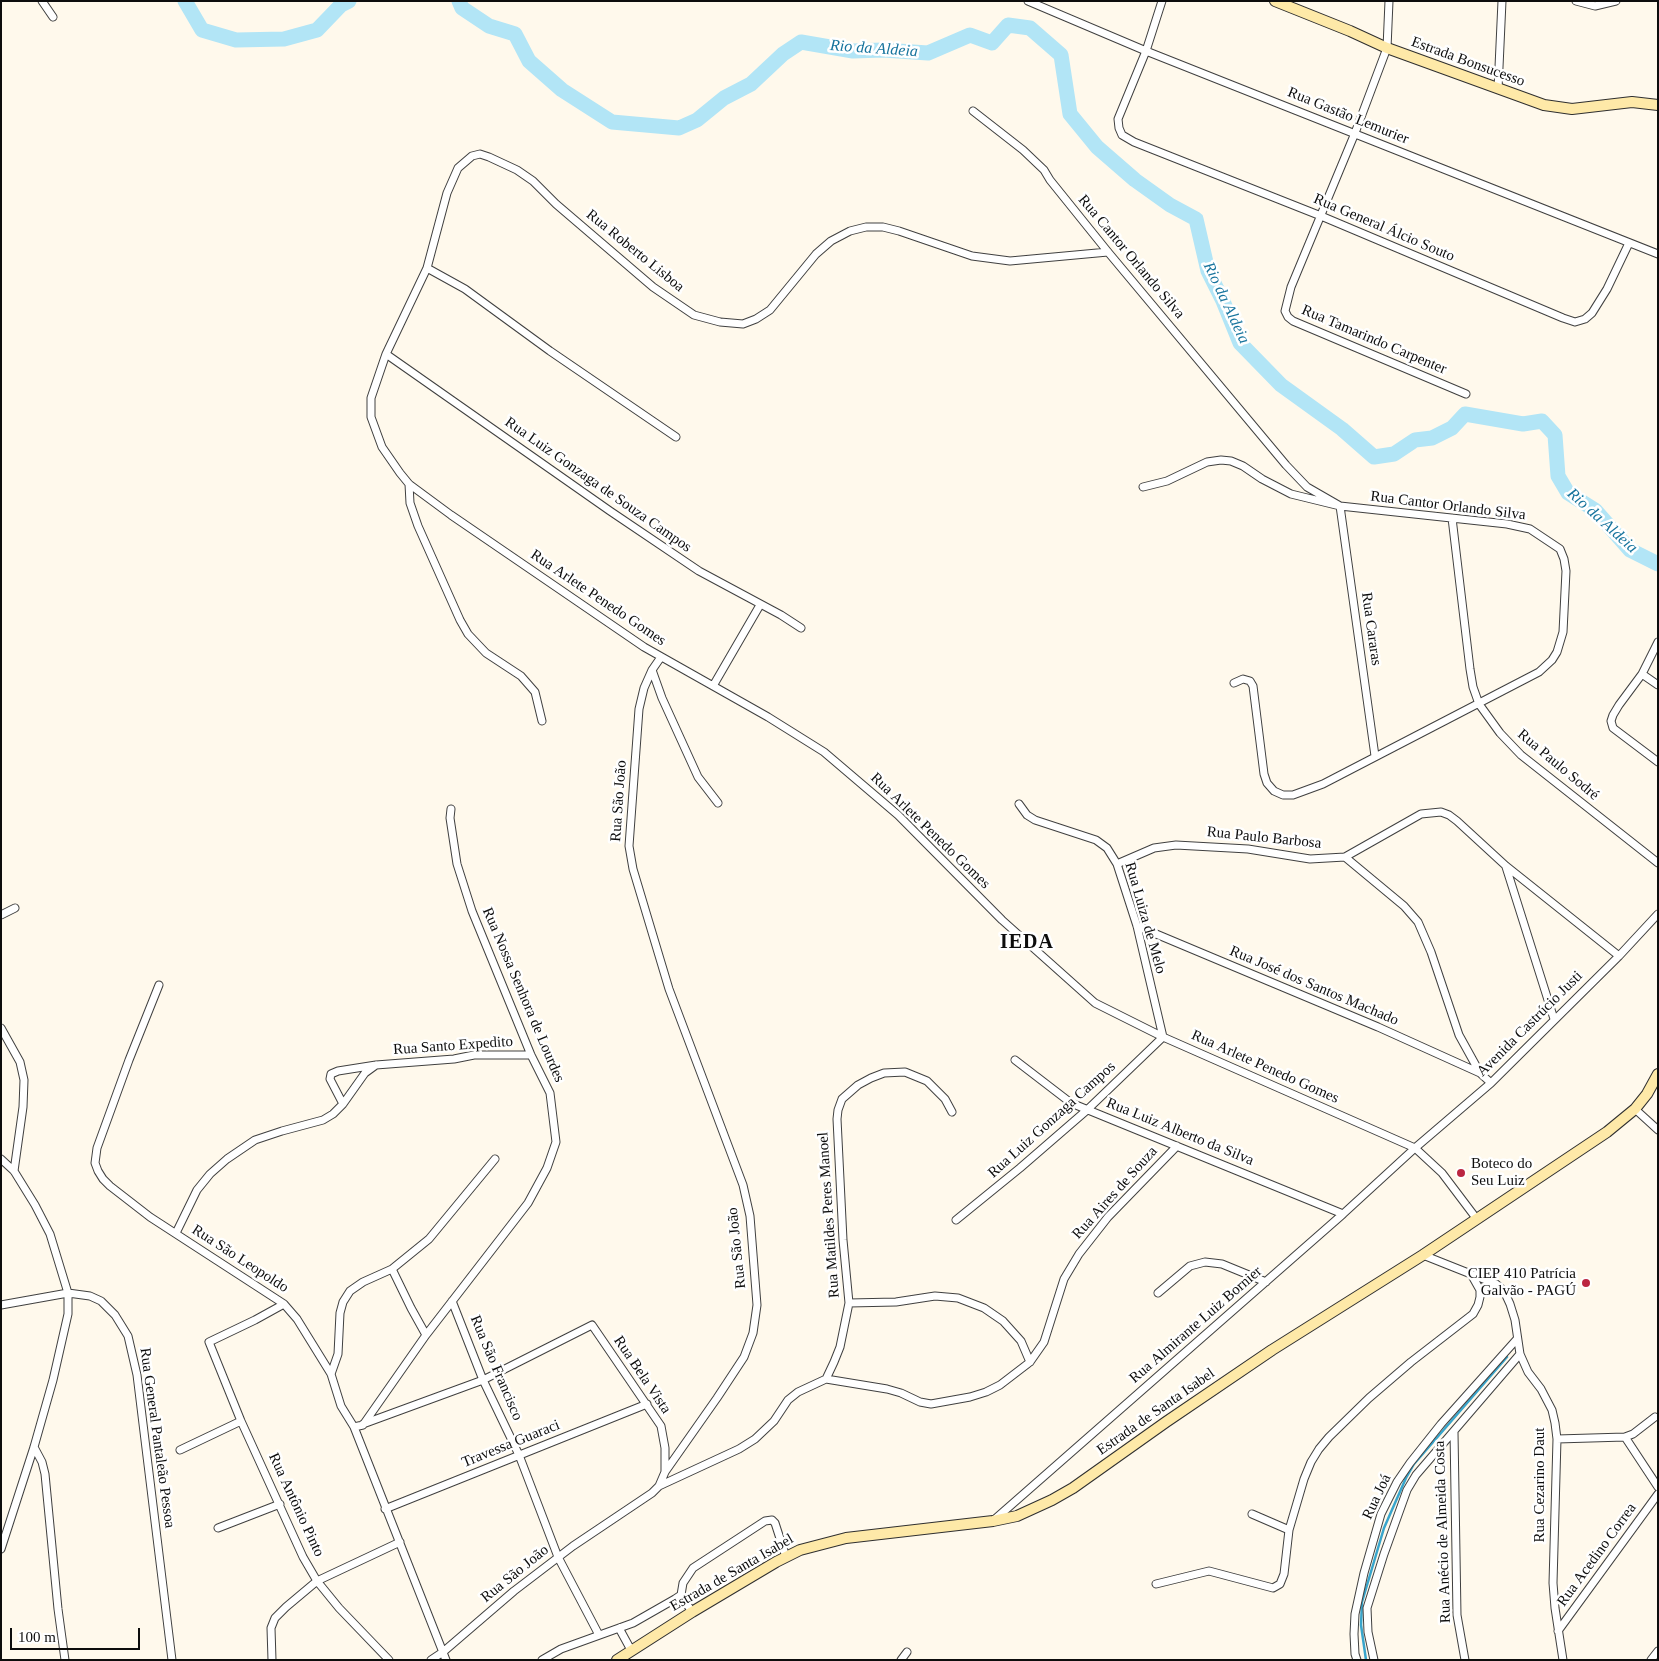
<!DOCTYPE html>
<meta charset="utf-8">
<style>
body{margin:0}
#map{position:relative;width:1659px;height:1661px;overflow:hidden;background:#fff9ec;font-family:Georgia,serif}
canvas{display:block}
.frame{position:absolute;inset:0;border:2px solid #0d0d0d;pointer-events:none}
.scale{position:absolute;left:10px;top:1628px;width:130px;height:22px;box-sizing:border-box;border:2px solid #0d0d0d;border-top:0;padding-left:6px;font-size:15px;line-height:18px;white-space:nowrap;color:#0d0d0d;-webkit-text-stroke:4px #fff;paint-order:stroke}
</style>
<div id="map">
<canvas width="1659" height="1661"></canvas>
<div class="frame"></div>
<div class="scale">100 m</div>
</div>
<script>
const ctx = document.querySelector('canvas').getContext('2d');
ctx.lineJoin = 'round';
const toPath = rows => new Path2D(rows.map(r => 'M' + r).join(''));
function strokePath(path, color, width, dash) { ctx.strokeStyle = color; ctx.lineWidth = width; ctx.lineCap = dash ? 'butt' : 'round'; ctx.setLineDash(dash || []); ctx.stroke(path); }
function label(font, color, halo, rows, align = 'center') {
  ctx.font = font + ' Georgia,serif'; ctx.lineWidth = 5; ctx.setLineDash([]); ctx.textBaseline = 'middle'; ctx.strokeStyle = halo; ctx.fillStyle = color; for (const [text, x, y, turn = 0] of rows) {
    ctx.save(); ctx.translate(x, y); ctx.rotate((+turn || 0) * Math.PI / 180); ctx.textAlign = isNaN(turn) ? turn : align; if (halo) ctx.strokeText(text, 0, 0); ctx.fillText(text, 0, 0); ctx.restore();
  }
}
const stream = toPath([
 [1366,1660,1361,1625,1362,1602,1384,1528,1406,1478,1414,1464,1507,1357]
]);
const river = toPath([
 [185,1,202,30,236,40,284,39,317,30,341,5,349,1],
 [459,1,462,8,489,26,515,34,529,61,562,90,612,122,679,128,697,120,724,98,751,84,783,54,801,42,853,51,883,50,928,53,970,35,992,43,1008,25,1030,28,1061,55,1070,114,1097,147,1135,180,1170,205,1196,219,1208,271,1223,301,1240,343,1281,385,1342,429,1374,457,1394,454,1415,440,1432,438,1452,428,1465,414,1523,424,1542,421,1555,435,1558,476,1568,493,1595,510,1630,550,1658,564]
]);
const street = toPath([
 [42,1,53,17],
 [1028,1,1146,51,1658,254],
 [1162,1,1146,51,1118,119,1119,128,1122,135,1134,142,1321,216,1563,318,1575,322,1585,319,1592,313,1607,289,1629,243],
 [1389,1,1387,48,1355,133,1291,287,1285,311,1288,317,1293,321,1466,394],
 [1576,1,1595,6,1616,1],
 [1498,89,1502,1],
 [973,111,1023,150,1044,170,1050,180,1108,252,1286,465,1307,487,1340,506,1507,524,1530,529,1560,549,1564,559,1566,571,1563,632,1557,652,1552,660,1539,672,1323,784,1293,795,1283,795,1274,791,1267,783,1264,774,1253,686,1250,681,1243,679,1234,683],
 [1108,252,1010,261,972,256,899,231,883,227,866,227,850,231,831,241,816,254,770,310,756,319,743,324,720,322,694,315,653,287,556,204,533,181,517,170,489,157,480,154,472,156,458,168,447,193,427,268,386,354,371,398,371,417,382,447,400,473,409,484,451,515,644,647,768,717,824,752,898,815,1002,920,1095,1003,1163,1037,1415,1148,1442,1173,1476,1218],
 [427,268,465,289,550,351,676,437],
 [386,354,610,511,699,571,781,615,801,628],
 [409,484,410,503,418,526,460,620,468,634,486,653,521,676,535,692,542,721],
 [1143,487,1167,481,1207,462,1221,460,1231,461,1243,466,1262,479,1291,494,1340,506,1375,756],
 [1452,518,1470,669,1473,687,1479,704,1500,733,1521,755,1658,863],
 [1658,642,1642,674,1619,705,1613,715,1611,721,1613,728,1658,762],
 [652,670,662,698,698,777,718,803],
 [1642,674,1658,685],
 [713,686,760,605],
 [1345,857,1404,906,1418,922,1431,952,1459,1035,1480,1073,1491,1083],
 [1117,864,1154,848,1176,845,1248,849,1310,859,1345,857,1421,814,1441,812,1449,815,1457,821,1506,866,1619,956],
 [1506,867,1554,1019],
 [1,915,15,908],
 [1137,926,1378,1027,1480,1073],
 [159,985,129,1060,97,1148,95,1163,98,1171,103,1179,110,1186,150,1217,284,1304,297,1319,331,1374,341,1406,354,1427,446,1660],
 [1,1028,20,1062,24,1080,23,1107,14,1171],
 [1015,1060,1071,1103,1343,1214],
 [343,1104,330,1079,331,1074,338,1071,376,1065,454,1059,474,1055,531,1055],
 [1635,1109,1658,1130],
 [1,1159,14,1171,35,1205,50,1234,68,1293,68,1314,53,1380,34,1447,1,1549],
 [956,1220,1020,1168,1087,1110,1163,1037,1137,926,1117,864,1107,848,1096,840,1035,820,1027,815,1019,804],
 [176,1233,197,1190,210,1174,227,1159,255,1140,282,1131,323,1120,333,1114,343,1104,365,1073,376,1065],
 [1423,1255,1496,1284,1504,1291,1510,1304,1515,1320,1520,1354,1528,1372,1541,1389,1552,1410,1555,1423,1557,1439,1553,1583,1555,1608,1563,1660],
 [392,1269,411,1308,426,1335],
 [1158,1293,1190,1266,1205,1262,1222,1264,1266,1282],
 [452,1301,483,1380,519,1455,558,1557,599,1635],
 [849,1303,896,1302,935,1296,958,1298,984,1308,1003,1321,1021,1341,1030,1362],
 [284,1304,255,1320,209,1342,241,1421,303,1557,317,1581,339,1608,389,1660],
 [1,1305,68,1293,90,1296,101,1301,115,1315,128,1336,137,1375,172,1660],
 [331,1374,338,1354,340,1313,343,1302,350,1291,363,1282,392,1269,429,1239,495,1159],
 [826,1379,887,1389,901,1393,920,1402,931,1404,970,1397,986,1392,1000,1385,1030,1362,1044,1342,1064,1279,1079,1254,1108,1217,1177,1146],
 [363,1424,483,1380,592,1325,661,1426,665,1448,665,1472],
 [354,1427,363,1425,426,1335,528,1203,547,1168,556,1142,550,1093,531,1055,472,911,457,864,450,818,451,809],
 [1454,1432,1457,1615,1465,1660],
 [1625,1437,1658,1487],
 [1557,1439,1625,1437,1633,1434,1655,1417],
 [34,1447,42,1462,45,1474,58,1609,65,1660],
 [180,1450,241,1421],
 [659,1486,739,1449,755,1439,774,1421,788,1400,798,1392,826,1379,834,1362,840,1347,849,1303,843,1240,837,1119,838,1110,842,1099,858,1085,871,1078,884,1073,905,1072,927,1081,945,1099,952,1112],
 [385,1509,647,1404],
 [1252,1514,1289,1530],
 [994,1520,1343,1214,1415,1148,1491,1083,1619,956,1658,914],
 [218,1528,280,1504],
 [1156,1584,1209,1571,1273,1588,1280,1584,1284,1574,1289,1530,1304,1479,1311,1462,1319,1449,1329,1437,1369,1398,1411,1362,1473,1314,1478,1305,1480,1297,1480,1290,1471,1274],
 [681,1595,692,1612],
 [619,1628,631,1650],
 [1558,1631,1658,1494],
 [272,1660,271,1628,275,1618,286,1607,317,1581,400,1542],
 [431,1660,443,1652,514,1591,573,1546,652,1493,659,1486,665,1472,717,1398,744,1357,753,1333,757,1305,750,1216,743,1185,669,989,633,869,629,846,639,709,644,688,652,670,661,657],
 [542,1660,561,1649,633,1623,675,1599,681,1595,683,1583,693,1568,765,1521,772,1520,775,1523,786,1557],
 [901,1660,907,1652],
 [1357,1660,1355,1654,1354,1634,1355,1614,1364,1573,1381,1514,1397,1482,1410,1463,1441,1424,1517,1339],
 [1374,1660,1368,1632,1367,1608,1384,1554,1407,1490,1416,1475,1520,1354],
 [1651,1660,1658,1651]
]);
const secondary = toPath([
 [1275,1,1350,31,1387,48,1544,105,1572,109,1632,102,1658,105],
 [617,1660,692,1612,776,1562,800,1550,846,1538,993,1521,1017,1516,1052,1500,1073,1488,1166,1422,1272,1350,1423,1255,1607,1132,1635,1109,1647,1094,1658,1074]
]);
const markers = [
 [1461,1173,5,"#bb2641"],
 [1586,1283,5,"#bb2641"]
];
const streetNames = [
 ["Estrada Bonsucesso",1468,62,20],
 ["Rua Gastão Lemurier",1348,116,22],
 ["Rua General Álcio Souto",1384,228,23],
 ["Rua Roberto Lisboa",635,251,39],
 ["Rua Cantor Orlando Silva",1131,257,50],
 ["Rua Tamarindo Carpenter",1374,340,23],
 ["Rua Luiz Gonzaga de Souza Campos",598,485,35],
 ["Rua Cantor Orlando Silva",1448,506,7],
 ["Rua Arlete Penedo Gomes",598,598,34],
 ["Rua Cararas",1371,629,82],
 ["Rua Paulo Sodré",1558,765,40],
 ["Rua São João",619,801,-86],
 ["Rua Arlete Penedo Gomes",930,831,44],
 ["Rua Paulo Barbosa",1264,838,6],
 ["Rua Luiza de Melo",1145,918,74],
 ["Rua José dos Santos Machado",1314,986,23],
 ["Rua Nossa Senhora de Lourdes",523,995,67],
 ["Avenida Castrúcio Justi",1530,1024,-45],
 ["Rua Santo Expedito",453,1046,-4],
 ["Rua Arlete Penedo Gomes",1265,1067,24],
 ["Rua Luiz Gonzaga Campos",1052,1120,-42],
 ["Rua Luiz Alberto da Silva",1180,1132,22],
 ["Rua Aires de Souza",1115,1193,-48],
 ["Rua Matildes Peres Manoel",829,1215,-94],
 ["Rua São João",737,1248,-96],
 ["Rua São Leopoldo",240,1259,33],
 ["Rua Almirante Luiz Bornier",1196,1325,-41],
 ["Rua São Francisco",496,1368,67],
 ["Rua Bela Vista",642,1375,56],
 ["Estrada de Santa Isabel",1156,1412,-35],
 ["Rua General Pantaleão Pessoa",157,1438,82],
 ["Travessa Guaraci",511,1444,-22],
 ["Rua Cezarino Daut",1540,1485,-90],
 ["Rua Joá",1377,1497,-65],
 ["Rua Antônio Pinto",296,1505,65],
 ["Rua Anécio de Almeida Costa",1443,1532,-92],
 ["Rua Acedino Correa",1597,1555,-54],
 ["Estrada de Santa Isabel",732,1573,-30],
 ["Rua São João",515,1574,-39]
];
const poiNames = [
 ["Boteco do",1471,1164],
 ["Seu Luiz",1471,1181],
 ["CIEP 410 Patrícia",1576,1274,"right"],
 ["Galvão - PAGÚ",1576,1291,"right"]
];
const waterNames = [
 ["Rio da Aldeia",874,49,4],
 ["Rio da Aldeia",1226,303,65],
 ["Rio da Aldeia",1602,521,42]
];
const districtNames = [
 ["IEDA",1027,943]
];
strokePath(stream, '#39a5cc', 2.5);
strokePath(river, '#b2e5f6', 15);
strokePath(street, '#404040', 9);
strokePath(secondary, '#2f2f2f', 12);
strokePath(street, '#fff', 7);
strokePath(secondary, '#fee9a8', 10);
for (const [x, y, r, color] of markers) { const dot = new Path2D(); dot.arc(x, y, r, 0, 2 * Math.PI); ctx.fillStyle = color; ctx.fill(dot); strokePath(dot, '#fff', 2); }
label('15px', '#0d0d0d', '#fff', streetNames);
label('15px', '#0d0d0d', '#fff', poiNames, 'left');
label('italic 16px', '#17749d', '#fff', waterNames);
ctx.letterSpacing = '1px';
label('bold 20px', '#0d0d0d', '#fff', districtNames);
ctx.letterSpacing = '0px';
</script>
